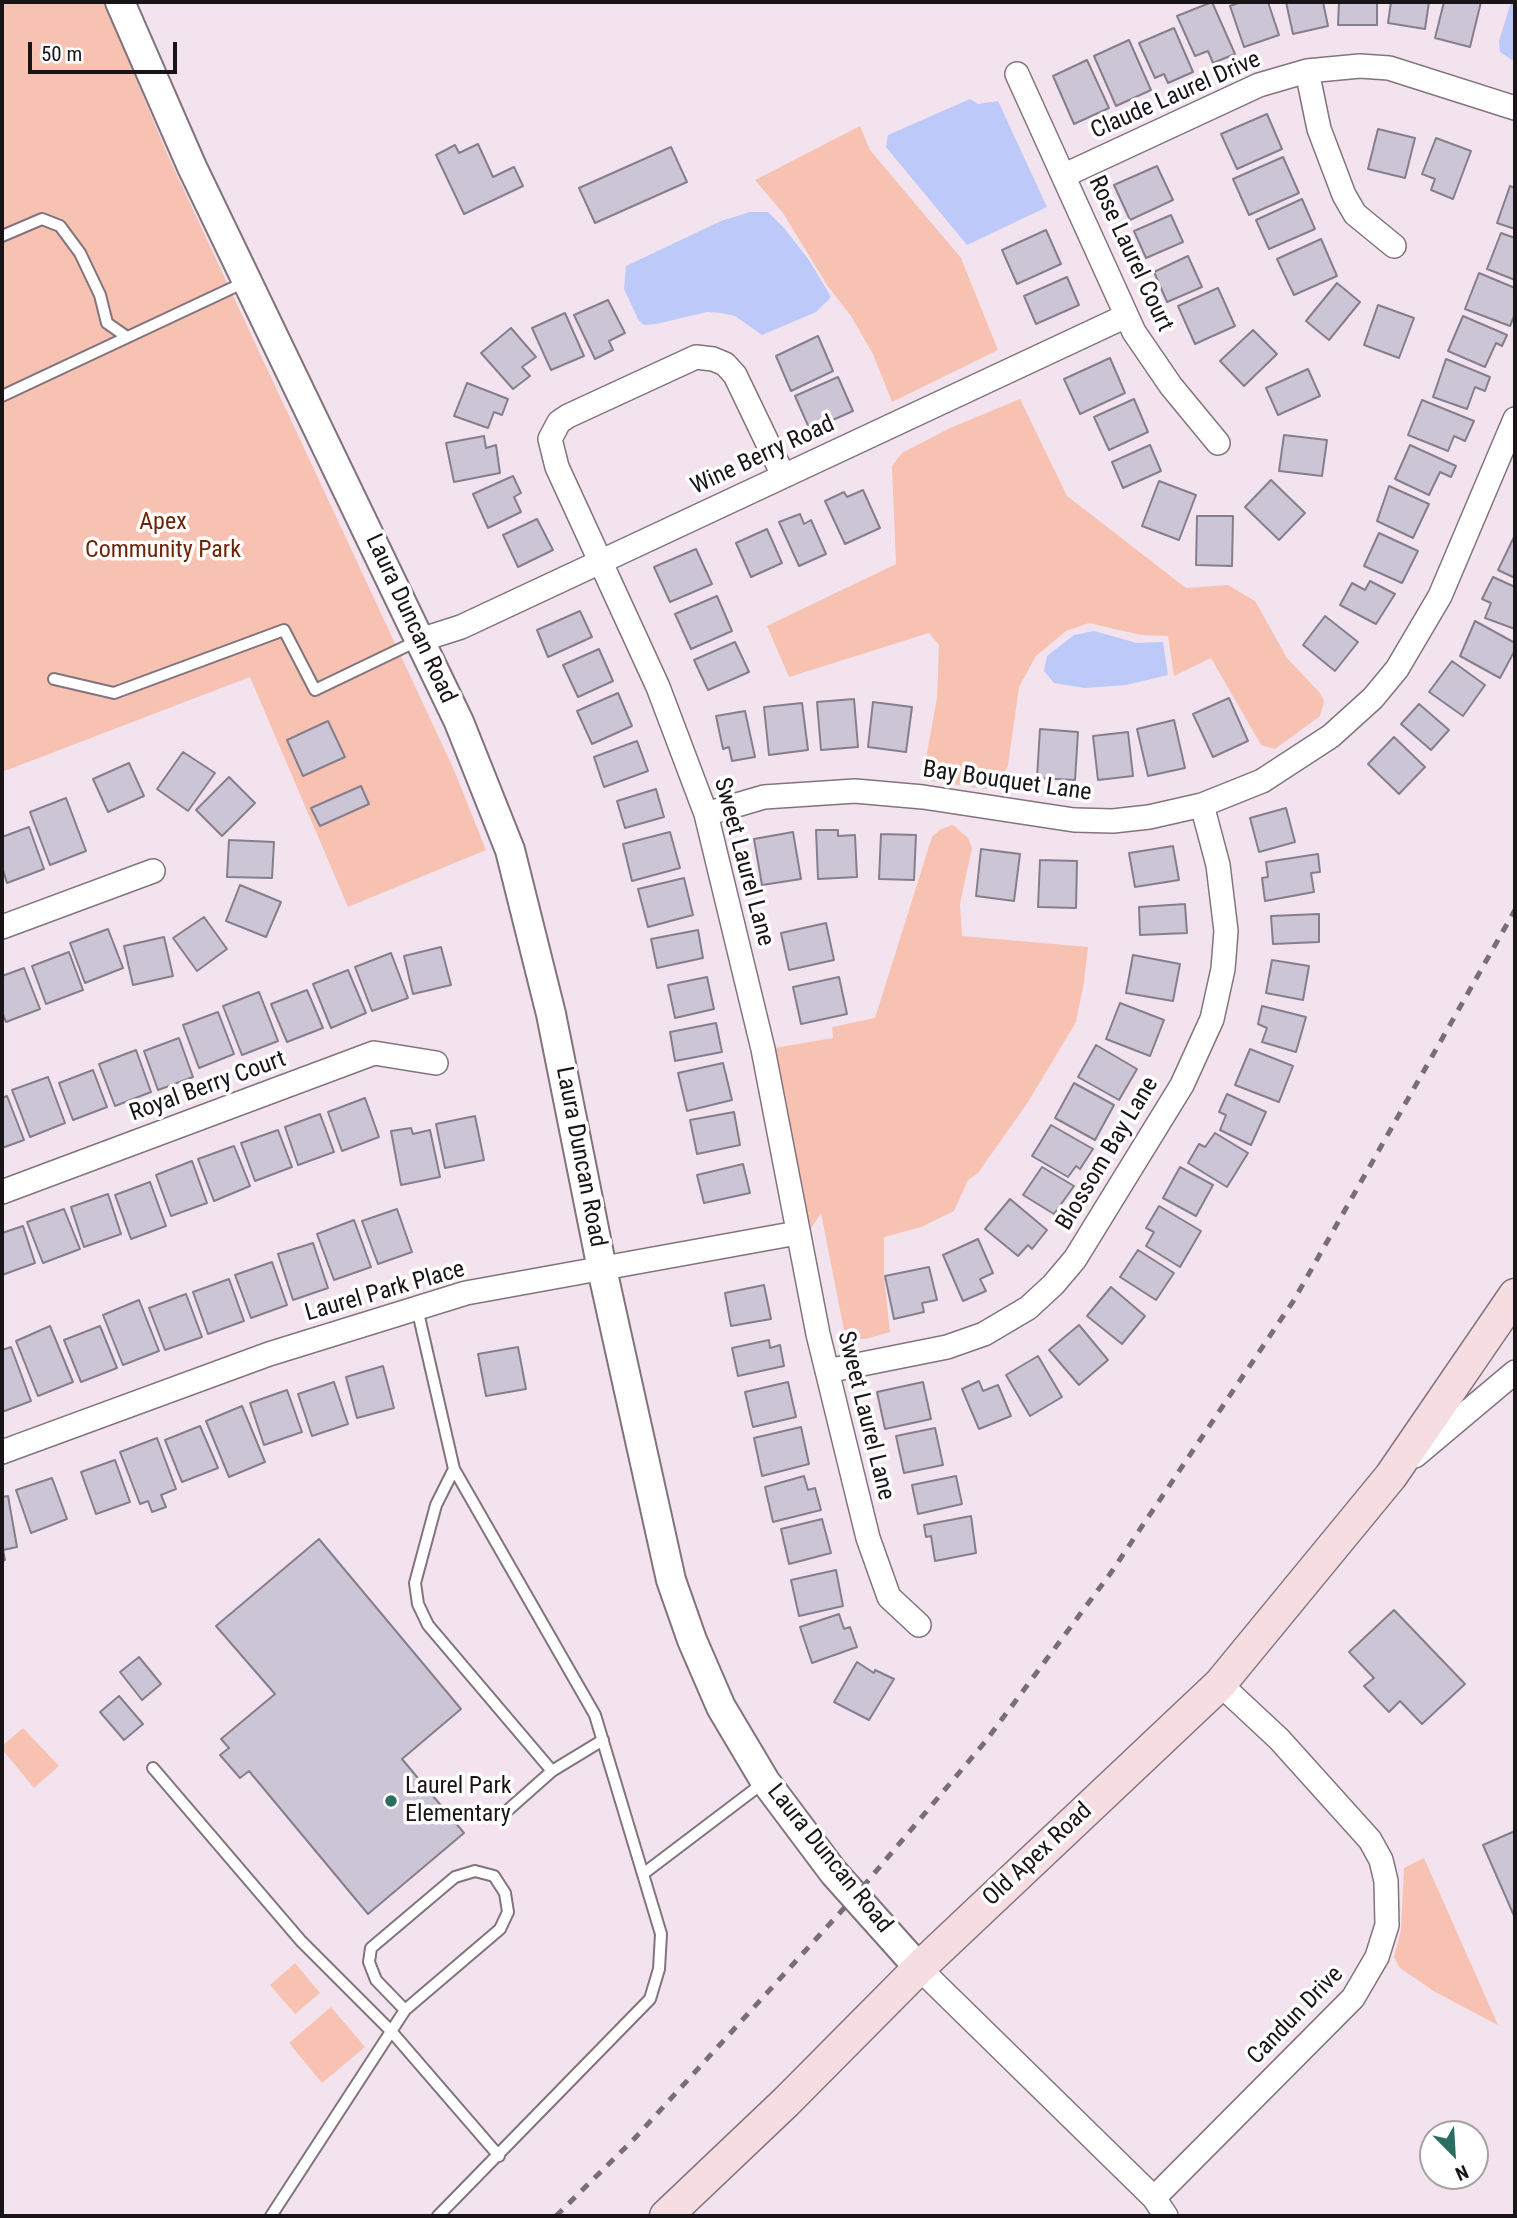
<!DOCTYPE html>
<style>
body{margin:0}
#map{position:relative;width:1517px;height:2218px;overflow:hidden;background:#f3e3ee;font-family:"Roboto Condensed",sans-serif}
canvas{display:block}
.frame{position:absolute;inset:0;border:4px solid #191418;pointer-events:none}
.north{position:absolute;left:1419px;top:2120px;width:70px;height:70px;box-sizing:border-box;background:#fff;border:2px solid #a3a1a3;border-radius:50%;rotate:156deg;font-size:19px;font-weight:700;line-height:28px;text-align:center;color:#191418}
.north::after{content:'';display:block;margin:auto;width:24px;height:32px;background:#296e60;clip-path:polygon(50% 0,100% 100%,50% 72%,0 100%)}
.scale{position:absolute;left:28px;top:42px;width:149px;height:32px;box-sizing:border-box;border:4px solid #191418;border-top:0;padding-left:9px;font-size:21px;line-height:24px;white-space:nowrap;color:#191418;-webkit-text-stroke:5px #fff;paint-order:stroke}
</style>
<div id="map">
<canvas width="1517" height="2218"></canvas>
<div class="frame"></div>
<div class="north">N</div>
<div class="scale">50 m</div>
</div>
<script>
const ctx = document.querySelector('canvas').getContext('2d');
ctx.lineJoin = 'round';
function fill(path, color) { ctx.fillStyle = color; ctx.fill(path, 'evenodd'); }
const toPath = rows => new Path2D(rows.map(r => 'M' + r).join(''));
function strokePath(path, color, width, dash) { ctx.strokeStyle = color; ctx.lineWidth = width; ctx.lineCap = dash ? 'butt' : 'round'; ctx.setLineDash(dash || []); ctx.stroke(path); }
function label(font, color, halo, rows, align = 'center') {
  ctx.font = font + ' "Roboto Condensed",sans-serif'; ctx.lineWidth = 7; ctx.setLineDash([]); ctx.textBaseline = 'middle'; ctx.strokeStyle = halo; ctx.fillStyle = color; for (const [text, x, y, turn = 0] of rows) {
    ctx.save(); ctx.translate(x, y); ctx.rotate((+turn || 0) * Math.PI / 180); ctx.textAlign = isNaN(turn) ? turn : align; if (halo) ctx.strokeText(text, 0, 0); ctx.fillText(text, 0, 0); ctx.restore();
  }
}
const green = toPath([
 [2,2,104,2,168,156,454,770,486,850,348,907,250,677,2,772],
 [860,126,870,150,961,258,998,350,892,402,873,354,851,316,827,285,783,213,755,180],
 [1020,399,1067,496,1186,588,1228,585,1255,601,1287,658,1320,693,1324,702,1320,716,1275,749,1261,745,1211,658,1174,676,1168,636,1141,635,1089,623,1066,631,1036,656,1019,687,1008,765,1000,783,985,789,932,781,925,764,937,698,939,645,929,633,789,677,767,626,896,564,892,466,902,453,950,428],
 [953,825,968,838,972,848,960,904,962,936,1088,947,1084,982,1076,1022,1028,1102,978,1173,968,1180,954,1211,921,1227,884,1237,884,1277,890,1332,866,1339,853,1339,844,1330,821,1213,810,1230,774,1048,833,1038,832,1027,875,1018,932,837,941,829],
 [23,1728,59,1766,34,1788,2,1749,2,1746],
 [1424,1858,1498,2025,1435,1992,1400,1968,1394,1957,1401,1930,1404,1868],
 [295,1963,320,1993,295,2014,270,1985],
 [331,2007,365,2047,322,2083,289,2043]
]);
const water = toPath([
 [1511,2,1515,2,1515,62,1500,52,1499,41],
 [970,99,978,104,998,101,1047,207,967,245,886,147,888,135],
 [750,212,768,212,784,228,809,260,831,297,816,312,762,335,735,316,722,313,707,312,656,324,644,325,639,321,624,289,626,266,721,221],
 [1094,631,1137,643,1163,642,1168,675,1126,685,1085,688,1054,683,1044,671,1047,656,1074,635]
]);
const building = toPath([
 [1212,2,1235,54,1213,63,1208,51,1195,56,1177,16,1212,2],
 [1241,2,1268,2,1279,35,1244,47,1230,6,1241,2],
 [1286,2,1323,2,1328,26,1293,34,1286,2],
 [1339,2,1377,2,1377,25,1338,25,1339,2],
 [1391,2,1429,2,1425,29,1388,23,1391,2],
 [1444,2,1481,2,1470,47,1435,38,1444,2],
 [1174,28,1193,72,1168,83,1164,74,1155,78,1139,43,1174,28],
 [1129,40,1151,90,1116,106,1094,56,1129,40],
 [1087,60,1109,108,1074,124,1053,76,1087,60],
 [1267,114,1282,149,1237,169,1221,134,1267,114],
 [1378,129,1415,138,1405,178,1368,169,1378,129],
 [1436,138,1471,151,1453,199,1431,190,1435,179,1422,174,1436,138],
 [478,144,493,177,514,167,523,186,464,214,436,155,455,145,459,153,478,144],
 [671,147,687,182,595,223,579,188,671,147],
 [1283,157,1299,193,1249,215,1233,179,1283,157],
 [1157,166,1173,200,1130,220,1114,185,1157,166],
 [1510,186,1515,188,1515,229,1497,223,1510,186],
 [1302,199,1315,229,1269,249,1256,220,1302,199],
 [1171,215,1183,242,1146,258,1134,231,1171,215],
 [1046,230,1061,264,1017,284,1002,250,1046,230],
 [1501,233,1515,238,1515,280,1487,269,1501,233],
 [1321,239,1337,276,1294,295,1277,259,1321,239],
 [1188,256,1202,287,1167,302,1154,272,1188,256],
 [1479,273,1515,288,1515,314,1510,326,1465,309,1479,273],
 [1067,277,1079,305,1036,324,1024,296,1067,277],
 [1337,283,1360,302,1329,340,1306,321,1337,283],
 [1218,288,1235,326,1195,344,1178,306,1218,288],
 [608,300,625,333,609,341,613,350,595,359,574,315,608,300],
 [1378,305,1414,318,1399,358,1364,345,1378,305],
 [565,313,584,356,551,370,532,328,565,313],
 [1463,316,1507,335,1502,346,1496,343,1485,367,1448,351,1463,316],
 [511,328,536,357,522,367,530,376,513,389,481,353,511,328],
 [1253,330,1277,354,1244,386,1220,361,1253,330],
 [818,336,833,371,791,391,776,356,818,336],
 [1110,358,1125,393,1080,414,1064,379,1110,358],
 [1446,359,1490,377,1485,391,1475,387,1467,409,1433,397,1446,359],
 [1308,369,1320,396,1278,415,1266,388,1308,369],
 [838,377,853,411,810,430,795,396,838,377],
 [467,383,508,399,502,415,494,412,488,428,454,416,467,383],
 [1134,399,1148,432,1109,450,1094,417,1134,399],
 [1422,400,1474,421,1465,441,1454,436,1448,451,1408,435,1422,400],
 [1284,435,1327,440,1322,476,1279,471,1284,435],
 [484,436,486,448,496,445,500,473,454,482,446,443,484,436],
 [1150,445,1161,471,1123,488,1112,462,1150,445],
 [1410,445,1456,466,1451,477,1440,472,1429,495,1395,479,1410,445],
 [513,476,521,493,514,497,521,512,488,528,473,494,513,476],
 [1271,480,1305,513,1279,540,1245,507,1271,480],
 [1159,481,1196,495,1179,540,1142,526,1159,481],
 [1389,486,1429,504,1413,538,1377,521,1389,486],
 [863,490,880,528,845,544,825,501,844,492,847,497,863,490],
 [800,514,804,524,811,520,826,554,799,566,779,522,800,514],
 [1197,516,1233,516,1232,566,1196,565,1197,516],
 [537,519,553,550,518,567,503,535,537,519],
 [767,529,782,563,751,577,736,543,767,529],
 [1379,533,1418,551,1402,583,1364,566,1379,533],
 [1514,537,1515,537,1515,578,1498,570,1514,537],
 [696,549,712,584,670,602,654,567,696,549],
 [1493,577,1515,587,1515,629,1485,618,1491,603,1482,599,1493,577],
 [1370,581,1395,594,1376,624,1340,605,1352,583,1365,590,1370,581],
 [717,596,732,631,691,649,675,614,717,596],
 [580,611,592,637,548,657,537,630,580,611],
 [1325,616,1358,642,1335,671,1303,645,1325,616],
 [1475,621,1515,643,1515,650,1500,678,1460,656,1475,621],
 [735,642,749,672,708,690,694,660,735,642],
 [599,649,613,681,578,697,563,665,599,649],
 [1452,661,1485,685,1463,716,1429,692,1452,661],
 [618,693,632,726,592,744,577,711,618,693],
 [1229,698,1248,741,1213,757,1193,714,1229,698],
 [854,699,858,747,821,750,817,702,854,699],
 [873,702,912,707,906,752,868,747,873,702],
 [802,703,808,750,769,755,764,707,802,703],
 [1419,704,1449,730,1431,750,1401,724,1419,704],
 [745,711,755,757,732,761,729,747,723,749,716,716,745,711],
 [1174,720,1185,768,1148,776,1137,729,1174,720],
 [328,721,345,757,303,776,287,740,328,721],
 [1040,729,1078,732,1075,780,1037,778,1040,729],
 [1128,732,1133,776,1098,780,1093,736,1128,732],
 [1394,737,1425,767,1399,794,1368,764,1394,737],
 [637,741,648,771,604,787,594,757,637,741],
 [183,752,215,773,188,811,157,789,183,752],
 [129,763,144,796,108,812,93,779,129,763],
 [229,777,255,803,222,836,196,810,229,777],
 [361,786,369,804,320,826,311,808,361,786],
 [656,789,664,817,625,828,617,801,656,789],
 [66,798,86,851,50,865,30,812,66,798],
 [1286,808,1295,842,1259,852,1250,818,1286,808],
 [29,827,44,869,7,883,2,867,2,837,29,827],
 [816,830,838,830,838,836,855,835,857,877,818,879,816,830],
 [670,832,680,868,632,881,623,844,670,832],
 [793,832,801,879,762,885,754,839,793,832],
 [881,834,916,835,914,880,879,879,881,834],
 [229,840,274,842,272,878,227,877,229,840],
 [1173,846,1179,880,1135,887,1129,853,1173,846],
 [981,849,1020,854,1014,901,976,896,981,849],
 [1318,854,1320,872,1311,873,1314,892,1265,901,1262,878,1268,877,1266,862,1318,854],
 [1040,860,1077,861,1076,908,1038,907,1040,860],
 [684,878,693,915,648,927,638,889,684,878],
 [240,885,281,902,266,937,226,921,240,885],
 [1185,904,1187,933,1140,935,1139,907,1185,904],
 [1319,914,1319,942,1273,944,1271,916,1319,914],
 [204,917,227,949,197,971,173,938,204,917],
 [826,923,834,960,789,970,781,933,826,923],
 [108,929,123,968,85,983,70,943,108,929],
 [698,930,703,958,657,968,651,939,698,930],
 [164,937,173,976,133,985,124,946,164,937],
 [441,947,451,985,413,994,404,956,441,947],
 [69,952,83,990,46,1004,32,966,69,952],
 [391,953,408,998,372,1011,355,967,391,953],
 [1133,955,1180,964,1173,1001,1126,993,1133,955],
 [1272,960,1309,966,1303,1000,1266,993,1272,960],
 [24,968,40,1009,6,1022,2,1012,2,976,24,968],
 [348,970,366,1013,331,1028,313,984,348,970],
 [707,977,714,1009,675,1018,668,985,707,977],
 [839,977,847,1014,801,1024,793,987,839,977],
 [307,990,323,1028,287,1042,271,1004,307,990],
 [259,992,278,1041,242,1055,223,1006,259,992],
 [1120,1003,1164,1020,1150,1056,1106,1039,1120,1003],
 [1262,1006,1306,1017,1296,1052,1262,1042,1267,1028,1258,1024,1262,1006],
 [218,1012,234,1054,199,1068,183,1025,218,1012],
 [716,1023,722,1052,675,1061,670,1032,716,1023],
 [179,1038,193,1077,158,1090,144,1051,179,1038],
 [1096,1045,1137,1069,1119,1100,1078,1077,1096,1045],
 [1250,1049,1293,1066,1279,1102,1235,1085,1250,1049],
 [136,1050,151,1092,115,1106,99,1064,136,1050],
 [723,1063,732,1100,687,1111,678,1073,723,1063],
 [93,1070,107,1107,73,1120,59,1083,93,1070],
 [48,1077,65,1123,30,1137,12,1090,48,1077],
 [1074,1083,1114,1105,1095,1140,1055,1118,1074,1083],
 [1227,1094,1266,1112,1251,1145,1220,1130,1226,1115,1219,1112,1227,1094],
 [7,1096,24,1140,2,1148,2,1098,7,1096],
 [365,1098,379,1137,342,1151,328,1112,365,1098],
 [734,1112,740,1145,697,1154,690,1120,734,1112],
 [320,1114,334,1152,298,1165,285,1127,320,1114],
 [475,1116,484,1160,445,1168,436,1124,475,1116],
 [1051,1125,1093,1149,1080,1169,1076,1166,1068,1177,1032,1156,1051,1125],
 [411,1128,413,1134,430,1130,440,1177,401,1185,391,1131,411,1128],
 [278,1130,292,1167,255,1181,241,1143,278,1130],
 [1215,1133,1248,1153,1227,1187,1188,1163,1199,1144,1205,1147,1215,1133],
 [234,1146,250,1186,214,1201,198,1159,234,1146],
 [192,1161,207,1203,171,1216,156,1175,192,1161],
 [743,1164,750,1193,704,1203,697,1175,743,1164],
 [1042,1167,1074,1186,1054,1214,1023,1195,1042,1167],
 [1180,1167,1213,1185,1196,1216,1163,1198,1180,1167],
 [150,1182,166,1226,131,1239,115,1195,150,1182],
 [108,1194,121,1234,84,1247,71,1207,108,1194],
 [1010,1199,1047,1230,1032,1249,1028,1245,1018,1256,985,1229,1010,1199],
 [1159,1206,1201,1231,1180,1267,1146,1246,1154,1232,1146,1228,1159,1206],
 [64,1209,80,1249,43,1263,27,1222,64,1209],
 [397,1209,412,1252,378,1264,362,1221,397,1209],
 [354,1220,371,1267,334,1280,317,1234,354,1220],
 [23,1226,35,1263,2,1275,2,1233,23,1226],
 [978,1239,993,1273,980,1279,986,1291,963,1301,943,1255,978,1239],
 [313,1243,328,1288,293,1300,278,1254,313,1243],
 [1138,1250,1174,1273,1156,1300,1120,1277,1138,1250],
 [272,1262,287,1305,251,1318,235,1275,272,1262],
 [929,1267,937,1300,922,1303,924,1312,894,1319,885,1276,929,1267],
 [229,1279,244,1321,208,1334,193,1292,229,1279],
 [764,1285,771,1319,731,1326,725,1293,764,1285],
 [1111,1287,1145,1316,1122,1344,1087,1316,1111,1287],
 [186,1294,202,1337,165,1350,149,1308,186,1294],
 [139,1300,159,1351,123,1365,103,1315,139,1300],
 [1079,1325,1108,1360,1079,1385,1049,1350,1079,1325],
 [50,1326,73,1382,38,1396,16,1341,50,1326],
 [100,1326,117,1368,81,1382,64,1340,100,1326],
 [769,1340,770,1348,780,1345,784,1366,738,1376,732,1348,769,1340],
 [11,1347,31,1401,2,1412,2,1350,11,1347],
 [518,1347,526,1389,486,1396,478,1354,518,1347],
 [1038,1356,1062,1397,1030,1416,1006,1375,1038,1356],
 [383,1366,394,1408,357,1418,346,1377,383,1366],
 [979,1381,983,1391,998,1385,1011,1416,979,1429,962,1389,979,1381],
 [334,1382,348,1424,312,1436,298,1394,334,1382],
 [788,1382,796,1417,753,1427,745,1392,788,1382],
 [923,1382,931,1419,885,1429,877,1392,923,1382],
 [287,1390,302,1432,264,1445,250,1403,287,1390],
 [242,1406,265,1462,229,1477,206,1421,242,1406],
 [200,1426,218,1468,182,1482,165,1440,200,1426],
 [801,1427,809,1464,762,1476,754,1438,801,1427],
 [935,1428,943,1465,904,1473,896,1436,935,1428],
 [157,1438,176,1489,161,1495,166,1507,152,1512,148,1501,140,1504,120,1452,157,1438],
 [115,1460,130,1502,96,1514,81,1472,115,1460],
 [804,1476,808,1490,815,1488,821,1510,773,1522,765,1487,804,1476],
 [956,1476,962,1504,918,1514,912,1485,956,1476],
 [52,1478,67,1519,31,1533,16,1490,52,1478],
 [8,1496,17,1547,3,1550,5,1560,2,1561,2,1497,8,1496],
 [971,1516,976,1553,935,1561,931,1536,926,1537,924,1525,971,1516],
 [822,1519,831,1553,789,1564,781,1529,822,1519],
 [319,1539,461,1709,402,1759,464,1833,368,1914,249,1771,240,1778,220,1755,229,1748,221,1739,275,1694,216,1626,319,1539],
 [836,1570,843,1606,799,1616,791,1580,836,1570],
 [1394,1610,1465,1684,1422,1724,1400,1701,1389,1712,1364,1686,1374,1678,1349,1652,1394,1610],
 [839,1614,844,1629,850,1627,857,1647,812,1663,800,1627,839,1614],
 [139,1657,161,1684,142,1700,120,1672,139,1657],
 [857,1662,874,1673,875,1670,894,1679,869,1720,834,1702,857,1662],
 [119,1696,143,1724,124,1740,100,1712,119,1696],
 [1515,1831,1515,1918,1483,1845,1515,1831]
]);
const service = toPath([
 [2,236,42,219,60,226,80,253,100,295,107,323,127,337],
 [2,396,245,282],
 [54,679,114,693,284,630,315,690,417,641],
 [417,1308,454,1469,595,1715,661,1934,659,1969,650,1999,438,2216],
 [454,1469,436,1505,415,1583,418,1604,428,1625,552,1771],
 [153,1768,301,1941,391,2031,499,2156],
 [508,1810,552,1771,603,1740],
 [643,1874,763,1783],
 [271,2216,405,2010,500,1929,508,1912,505,1893,494,1876,475,1871,455,1877,371,1948,369,1962,376,1980,405,2010]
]);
const minor = toPath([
 [1307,71,1319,129,1344,195,1355,214,1394,246],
 [1017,74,1134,332,1171,386,1218,443],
 [1065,175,1259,85,1307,71,1360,66,1389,68,1515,108],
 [783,475,735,375,725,364,713,359,696,357,568,416,559,422,550,439,557,467,658,687,706,814,763,1049,818,1334,868,1538,889,1597,919,1625],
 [420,640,461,627,1126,316],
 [706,814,764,797,855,791,923,797,1074,820,1113,821,1149,817,1202,805,1262,781,1331,736,1373,698,1397,669,1440,596,1515,419],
 [2,927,153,871],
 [2,1192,374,1053,436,1063],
 [827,1371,947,1347,984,1334,1028,1308,1053,1285,1075,1259,1182,1085,1212,1019,1223,969,1226,931,1218,865,1202,805],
 [2,1452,269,1354,466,1293,797,1233],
 [1415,1456,1515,1372],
 [919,1968,1154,2198,1166,2216],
 [1154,2198,1353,1998,1377,1957,1387,1925,1386,1881,1381,1860,1370,1840,1279,1739,1220,1684]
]);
const tertiary = toPath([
 [120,2,192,167,459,722,510,850,551,1014,602,1269,671,1580,692,1640,721,1707,765,1781,834,1873,919,1968]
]);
const secondary = toPath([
 [666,2216,786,2102,919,1968,1220,1684,1391,1476,1515,1295]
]);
const rail = toPath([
 [556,2216,635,2138,856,1895,985,1742,1110,1574,1294,1300,1515,910]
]);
const markers = [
 [391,1801,7,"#296e60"]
];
const streetNames = [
 ["Claude Laurel Drive",1176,96,-24],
 ["Rose Laurel Court",1130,254,65],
 ["Wine Berry Road",763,456,-25],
 ["Laura Duncan Road",410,619,65],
 ["Bay Bouquet Lane",1007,782,8],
 ["Sweet Laurel Lane",743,862,75],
 ["Royal Berry Court",208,1087,-20],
 ["Blossom Bay Lane",1108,1154,-59],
 ["Laura Duncan Road",580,1157,79],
 ["Laurel Park Place",385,1292,-16],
 ["Sweet Laurel Lane",865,1416,76],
 ["Old Apex Road",1038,1855,-43],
 ["Laura Duncan Road",829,1859,51],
 ["Candun Drive",1296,2016,-46]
];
const parkNames = [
 ["Apex",163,523],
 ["Community Park",163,551]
];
const poiNames = [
 ["Laurel Park",405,1787],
 ["Elementary",405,1815]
];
fill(green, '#f7c2b1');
fill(water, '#bdc9f8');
fill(building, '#cbc5d5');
strokePath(building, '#857f8d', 2);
strokePath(service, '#82747e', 14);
strokePath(minor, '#82747e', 26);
strokePath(tertiary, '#82747e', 32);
strokePath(secondary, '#82747e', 35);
strokePath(service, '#fff', 10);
strokePath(minor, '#fff', 23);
strokePath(tertiary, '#fff', 28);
strokePath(secondary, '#f6dde2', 32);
strokePath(rail, '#786e75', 5, [9, 9]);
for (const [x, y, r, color] of markers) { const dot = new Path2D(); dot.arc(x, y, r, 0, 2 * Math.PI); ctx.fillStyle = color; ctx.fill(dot); strokePath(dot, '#fff', 2.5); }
label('24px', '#191418', '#fff', streetNames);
label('24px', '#6e2406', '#fff', parkNames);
label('24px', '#191418', '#fff', poiNames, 'left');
</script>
